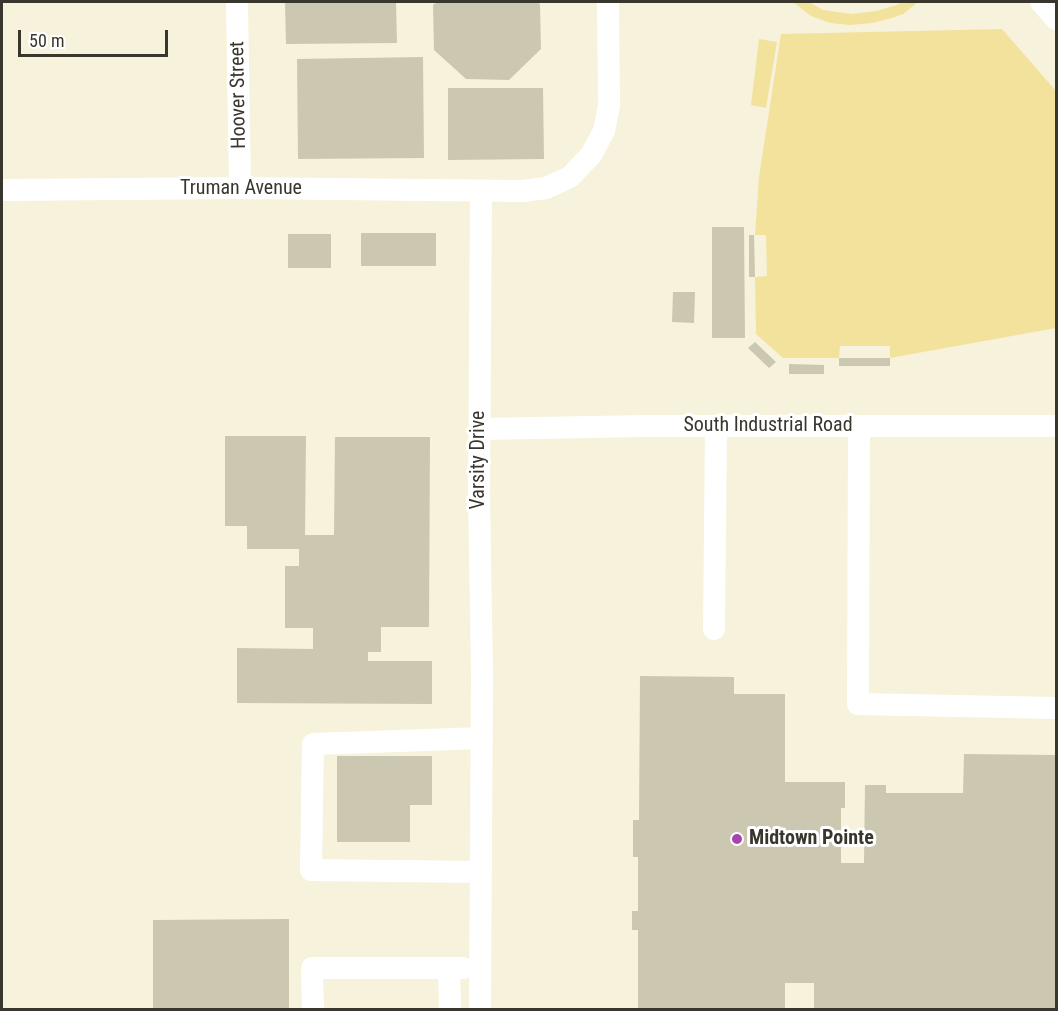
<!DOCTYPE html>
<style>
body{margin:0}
#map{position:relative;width:1058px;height:1011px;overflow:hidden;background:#f7f2db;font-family:"Roboto Condensed",sans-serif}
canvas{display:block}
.frame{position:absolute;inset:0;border:3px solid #38362d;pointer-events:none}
.scale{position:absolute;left:18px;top:30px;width:150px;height:27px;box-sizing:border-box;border:3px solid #38362d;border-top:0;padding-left:8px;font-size:18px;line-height:21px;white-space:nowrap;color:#38362d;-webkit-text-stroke:4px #fff;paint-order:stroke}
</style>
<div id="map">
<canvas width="1058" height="1011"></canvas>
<div class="frame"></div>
<div class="scale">50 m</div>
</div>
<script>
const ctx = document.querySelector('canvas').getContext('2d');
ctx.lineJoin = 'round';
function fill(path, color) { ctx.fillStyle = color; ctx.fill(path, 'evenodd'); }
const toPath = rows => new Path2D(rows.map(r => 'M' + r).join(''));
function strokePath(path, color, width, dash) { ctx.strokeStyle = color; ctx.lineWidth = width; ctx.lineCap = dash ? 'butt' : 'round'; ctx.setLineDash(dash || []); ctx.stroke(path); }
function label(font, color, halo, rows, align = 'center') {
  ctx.font = font + ' "Roboto Condensed",sans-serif'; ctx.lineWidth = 6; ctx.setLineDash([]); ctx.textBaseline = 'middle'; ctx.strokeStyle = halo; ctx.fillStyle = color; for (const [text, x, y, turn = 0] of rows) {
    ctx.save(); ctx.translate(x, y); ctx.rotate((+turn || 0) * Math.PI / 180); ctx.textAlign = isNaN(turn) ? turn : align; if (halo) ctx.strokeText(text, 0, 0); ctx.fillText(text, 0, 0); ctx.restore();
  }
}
const green = toPath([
 [793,2,809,2,823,10,852,14,876,11,897,5,902,2,918,2,903,14,892,18,872,23,850,25,830,23,811,16],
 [1002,29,1056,91,1056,328,890,358,890,346,840,346,839,358,783,358,756,334,755,277,767,276,766,235,755,235,759,177,781,34],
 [759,39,777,42,766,108,751,105]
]);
const building = toPath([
 [285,2,396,2,397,43,286,44],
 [437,2,537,2,540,4,541,49,509,80,466,79,434,50,433,5],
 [423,57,424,158,298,159,297,59],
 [448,88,543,88,544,159,448,160],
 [712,227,744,227,745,338,712,338],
 [361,233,436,233,436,266,361,266],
 [288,234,331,234,331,268,288,268],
 [749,235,754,235,755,277,749,277],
 [673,292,695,292,694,323,672,322],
 [755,342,776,362,769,368,748,348],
 [839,358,890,358,890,366,839,366],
 [789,364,824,365,824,374,789,374],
 [225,436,306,436,305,535,334,535,335,437,430,437,429,627,381,627,381,652,368,652,368,661,432,661,432,704,237,703,237,648,313,649,313,628,285,628,285,566,299,566,299,549,247,549,247,526,225,526],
 [640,676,734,677,734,694,785,694,785,782,845,782,845,808,841,808,841,863,864,863,865,785,886,785,886,793,963,793,964,754,1056,755,1056,1010,814,1010,814,983,785,983,785,1010,638,1010,638,930,632,930,632,911,638,911,638,857,633,857,633,820,639,820],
 [337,756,432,756,432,805,410,805,410,842,337,842],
 [289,919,289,1010,153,1010,153,920]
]);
const minor = toPath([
 [237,2,240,188],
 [1041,2,1056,19],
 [2,190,240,188,523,191,546,188,570,177,591,155,604,131,609,106,608,2],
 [859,426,858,704,1056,708],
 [480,429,646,426,1056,426],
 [714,629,716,426],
 [481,872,311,870,313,744,482,738],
 [313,1010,312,968,449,968],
 [450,1010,449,968,463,968],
 [480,1010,482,673,479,496,481,191]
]);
const markers = [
 [737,839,6,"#a645ac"]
];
const streetNames = [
 ["Hoover Street",239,95,-91],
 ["Truman Avenue",241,189],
 ["South Industrial Road",768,426],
 ["Varsity Drive",479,460,-90]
];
const poiNames = [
 ["Midtown Pointe",749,839]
];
fill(green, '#f3e29c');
fill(building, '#ccc7b0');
strokePath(minor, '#fff', 22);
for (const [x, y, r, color] of markers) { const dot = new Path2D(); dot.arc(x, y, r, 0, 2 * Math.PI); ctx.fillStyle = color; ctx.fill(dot); strokePath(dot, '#fff', 2); }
label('20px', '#38362d', '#fff', streetNames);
label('bold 20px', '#38362d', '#fff', poiNames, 'left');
</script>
